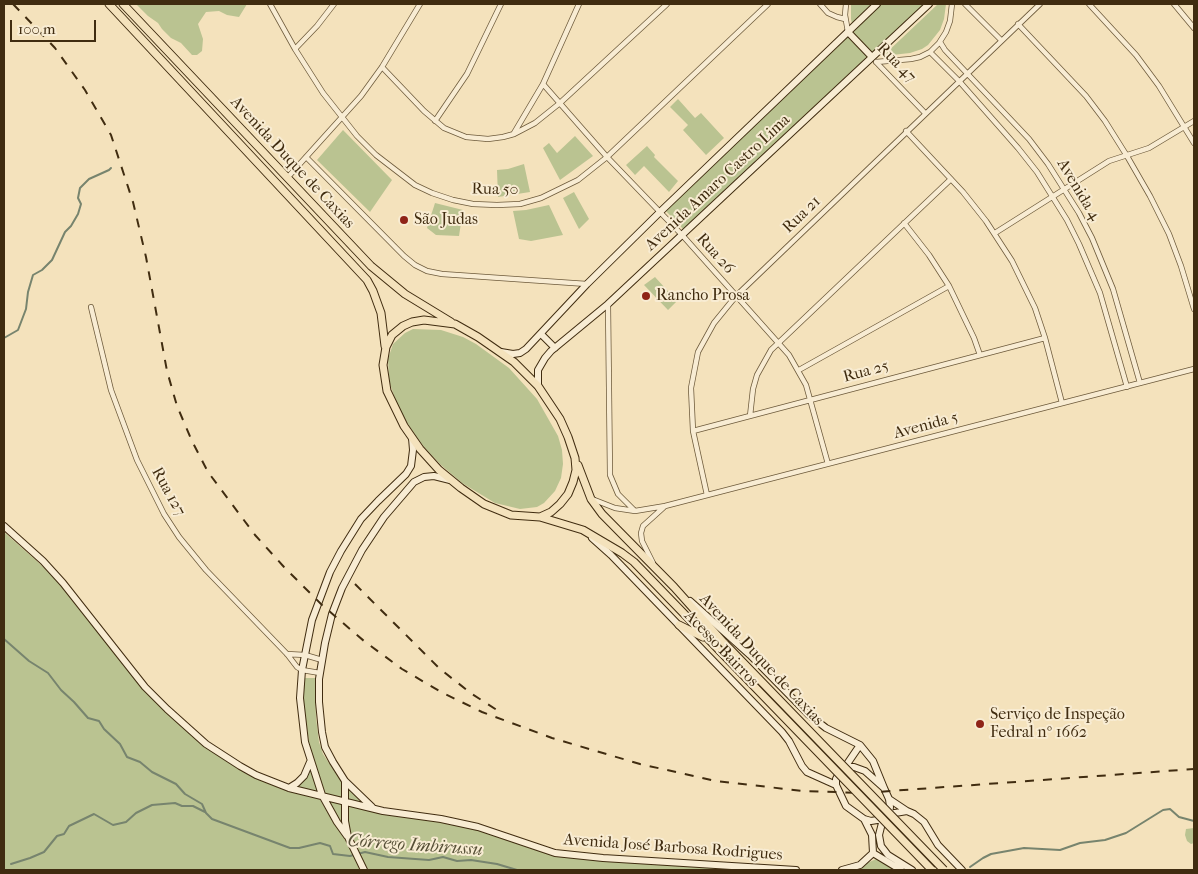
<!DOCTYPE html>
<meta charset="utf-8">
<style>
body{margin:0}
#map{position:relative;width:1198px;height:874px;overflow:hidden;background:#f4e2bc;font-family:"IM FELL French Canon",serif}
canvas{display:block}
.frame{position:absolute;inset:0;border:5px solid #402c10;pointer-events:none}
.scale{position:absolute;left:10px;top:20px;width:86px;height:22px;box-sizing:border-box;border:2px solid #402c10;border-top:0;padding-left:6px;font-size:15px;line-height:18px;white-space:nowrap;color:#402c10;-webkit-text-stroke:4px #f8ecd3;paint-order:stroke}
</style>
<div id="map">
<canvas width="1198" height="874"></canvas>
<div class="frame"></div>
<div class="scale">100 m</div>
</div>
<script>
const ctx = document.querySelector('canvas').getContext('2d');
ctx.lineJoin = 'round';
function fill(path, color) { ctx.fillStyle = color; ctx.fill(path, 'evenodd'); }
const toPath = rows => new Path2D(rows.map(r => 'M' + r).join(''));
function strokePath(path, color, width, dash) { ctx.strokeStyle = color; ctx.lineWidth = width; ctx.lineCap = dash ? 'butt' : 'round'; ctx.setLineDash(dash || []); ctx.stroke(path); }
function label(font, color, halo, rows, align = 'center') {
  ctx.font = font + ' "IM FELL French Canon",serif'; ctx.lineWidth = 4; ctx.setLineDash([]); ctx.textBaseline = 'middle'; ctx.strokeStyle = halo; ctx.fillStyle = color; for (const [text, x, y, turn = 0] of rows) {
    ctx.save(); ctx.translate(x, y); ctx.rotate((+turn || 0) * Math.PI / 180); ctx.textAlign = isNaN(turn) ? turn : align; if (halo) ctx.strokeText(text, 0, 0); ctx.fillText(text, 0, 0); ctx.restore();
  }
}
const green = toPath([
 [136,4,247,4,239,17,227,15,219,11,206,12,198,24,203,39,202,51,197,55,192,55,181,43,171,38,162,29,158,23,148,16],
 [851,4,874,4,852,24,851,19],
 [880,4,926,4,683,229,665,210],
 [938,4,946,4,944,19,940,30,928,45,922,49,910,53,883,56],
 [678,99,695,118,701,113,724,138,706,155,683,130,688,125,670,107],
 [343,130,392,180,370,212,317,160],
 [575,136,593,156,560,180,543,148,549,143,557,153],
 [647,146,655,155,654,157,678,181,669,192,644,166,635,175,626,165],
 [524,164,530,192,498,197,497,170,508,169],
 [574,192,589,219,579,229,563,198],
 [435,203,463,210,459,236,436,235,427,228],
 [549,205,563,235,531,241,519,239,513,211,526,210],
 [655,277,677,301,668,310,644,285],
 [413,329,441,330,463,337,476,344,509,368,537,399,558,436,562,450,563,464,561,478,555,491,544,503,537,507,520,509,495,503,462,483,441,465,424,447,409,426,397,404,389,381,388,359,393,344,405,333],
 [4,532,39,563,59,583,144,690,184,729,205,746,239,768,318,796,333,822,346,841,362,870,4,870],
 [304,678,315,678,316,718,319,742,323,754,339,778,359,797,376,808,445,818,541,848,607,858,808,870,368,870,351,838,337,819,323,794,291,786,301,774,311,756,303,701],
 [1194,828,1194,843,1191,844,1187,841,1185,835,1186,829],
 [876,859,898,870,841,870,863,865]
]);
const stream = toPath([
 [4,338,18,330,26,309,28,292,33,275,42,270,52,260,65,232,71,226,78,214,81,204,78,198,80,188,89,179,109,170,111,168],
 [4,639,29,661,48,673,61,690,74,702,88,718,99,721,104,729,120,744,127,757,140,762,152,772,176,784,185,794,202,804,206,813,212,819,290,848,299,848,320,843,330,846,333,854,350,856,365,852,388,857,429,860,443,857,457,861,471,860,497,864,517,870],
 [11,864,30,858,44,852,57,836,64,834,69,826,94,814,113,825,126,822,136,813,152,805,175,803,182,806,193,806,205,812],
 [970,867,983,858,991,854,1024,848,1060,850,1080,843,1105,840,1126,833,1163,810,1170,809,1179,817,1194,821]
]);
const street = toPath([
 [270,4,295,49,323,93,357,136,376,155,415,185,432,193,453,200,473,204,497,205,520,204,541,198,578,180,607,157,768,4],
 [820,4,828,13,837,17,845,19],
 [846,4,845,15,848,32],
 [965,4,1001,40],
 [1089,4,1136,55,1159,86,1194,143],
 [1174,4,1194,28],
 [1018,24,1086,96,1105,121,1127,156,1150,196,1169,234,1181,266,1194,309],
 [940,42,945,50,1029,139,1048,164,1079,213,1092,238,1113,289,1140,383],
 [295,49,317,26,334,4],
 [930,52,959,81,1018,148,1037,172,1067,220,1079,244,1100,293,1127,387],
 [876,62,911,59,920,57,930,52,939,43,946,32,950,21,952,4],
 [876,62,925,113],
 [382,67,424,111,444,128,466,137,488,139,503,137,514,134,535,123,560,103,667,4],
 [543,84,607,157,683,236,789,355,806,385,828,464],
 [435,121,467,74,501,4],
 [906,131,963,192,986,221,1012,261,1035,308,1045,338,1062,403],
 [514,133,543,84,579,4],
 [306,157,404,256,415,265,427,271,442,274,587,284],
 [288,177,361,96,382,67,420,4],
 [904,223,929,255,949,286,974,338,980,355],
 [995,233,1109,161,1149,148,1194,121],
 [608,305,610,475,618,494,634,510],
 [91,307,111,390,137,460,164,514,179,537,206,570,287,654,297,667,302,670,320,673],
 [799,370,949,286],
 [750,416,753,389,757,375,771,350,951,179],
 [693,431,1045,338],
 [707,495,693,431,691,388,698,352,714,323,736,296,1040,4],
 [592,499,615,508,635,511,665,506,1194,369],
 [653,563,642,541,641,533,643,526,664,507],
 [287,654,305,655,322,660]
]);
const secondary = toPath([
 [848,32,872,57],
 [541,334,555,348],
 [501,352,513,354,520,353,526,349,587,284,660,212,877,4],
 [538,386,538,370,545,358,551,351,608,304,929,4],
 [4,526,43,561,63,583,145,687,167,709,206,744,240,766,256,775,289,788,383,811,441,819,478,827,555,853,603,858,796,870],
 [592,538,611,555,782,732,789,741,802,766,807,772,836,785],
 [690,601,750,655,808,714,826,728,860,745,873,761,884,788],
 [845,767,854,767,865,771,884,788,889,799,890,807,889,814,883,819,871,821,864,819,846,806,836,785,836,779,841,770,845,767],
 [845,767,860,745],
 [345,781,372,807],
 [289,788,297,783,304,776,310,762],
 [889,799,907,811,914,814,924,822,938,845,962,870],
 [889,814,907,811],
 [864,819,872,835,873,853],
 [883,819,879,835,881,846,888,855,912,870],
 [347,836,337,822,322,795,305,742,300,698,302,670,312,620,330,572,341,551,361,519,378,501,406,474,411,466,413,450,412,438],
 [873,853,901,870],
 [364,870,348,837,345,821,345,781,333,762,325,747,322,732,319,702,319,679,325,643,332,614,342,588,362,550,384,517,414,482,424,477,434,476,450,480],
 [842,870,860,865,873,853]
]);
const primary = toPath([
 [109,4,367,280,373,291,381,313,385,346],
 [123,4,371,266,405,294,451,322],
 [424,320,455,324,478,337,514,362,538,386,560,419,568,437,575,458,576,470,573,482,568,494,560,504,551,512,540,517,511,515,484,504,461,488,439,470,420,449,404,426,387,391,383,365,386,347,392,335,403,326,412,322,424,320],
 [578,465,591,499,602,514,674,587,725,644],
 [540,517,583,530,622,553,634,562,720,651],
 [679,625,703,637]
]);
const rail = toPath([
 [13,4,55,48,85,90,111,135,133,202,146,257,167,371,177,406,192,441,208,472,255,535,284,567,322,605,364,641,402,669,441,692,482,712,552,738,640,764,716,781,803,791,863,793,1194,769],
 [355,584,440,669,472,694,503,714]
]);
const primaryBridge = toPath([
 [725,644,944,870],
 [720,651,932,870]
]);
const markers = [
 [404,220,5,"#8f2418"],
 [646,296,5,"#8f2418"],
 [980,724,5,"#8f2418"]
];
const streetNames = [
 ["Rua 47",896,63,46],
 ["Avenida Duque de Caxias",292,163,47],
 ["Avenida Amaro Castro Lima",718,183,-43],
 ["Rua 50",495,190,1],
 ["Avenida 4",1078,190,59],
 ["Rua 21",802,215,-44],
 ["Rua 26",715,254,48],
 ["Rua 25",866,372,-15],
 ["Avenida 5",926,426,-15],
 ["Rua 127",168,492,61],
 ["Acesso Bairros",721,649,46],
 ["Avenida Duque de Caxias",761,660,47],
 ["Avenida José Barbosa Rodrigues",673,848,4]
];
const poiNames = [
 ["São Judas",414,220],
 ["Rancho Prosa",656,296],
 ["Serviço de Inspeção",990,715],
 ["Fedral nº 1662",990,733]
];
const waterNames = [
 ["Córrego Imbirussu",415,846,4]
];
fill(green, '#bac391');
strokePath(stream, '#77846e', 2);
strokePath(street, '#6d5a3b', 6);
strokePath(secondary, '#402c10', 8);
strokePath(primary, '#402c10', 9);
strokePath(street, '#f8ecd3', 4.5);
strokePath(secondary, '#f8ecd3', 6);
strokePath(primary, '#f4e2bc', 7);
strokePath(rail, '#402c10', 2, [9, 9]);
strokePath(primaryBridge, '#402c10', 9, []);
strokePath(primaryBridge, '#f4e2bc', 7);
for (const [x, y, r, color] of markers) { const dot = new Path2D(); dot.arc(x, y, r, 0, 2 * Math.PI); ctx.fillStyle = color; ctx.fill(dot); strokePath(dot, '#f8ecd3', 2); }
label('16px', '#402c10', '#f8ecd3', streetNames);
label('16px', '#402c10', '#f8ecd3', poiNames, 'left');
label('italic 18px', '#575037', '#f8ecd3', waterNames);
</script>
